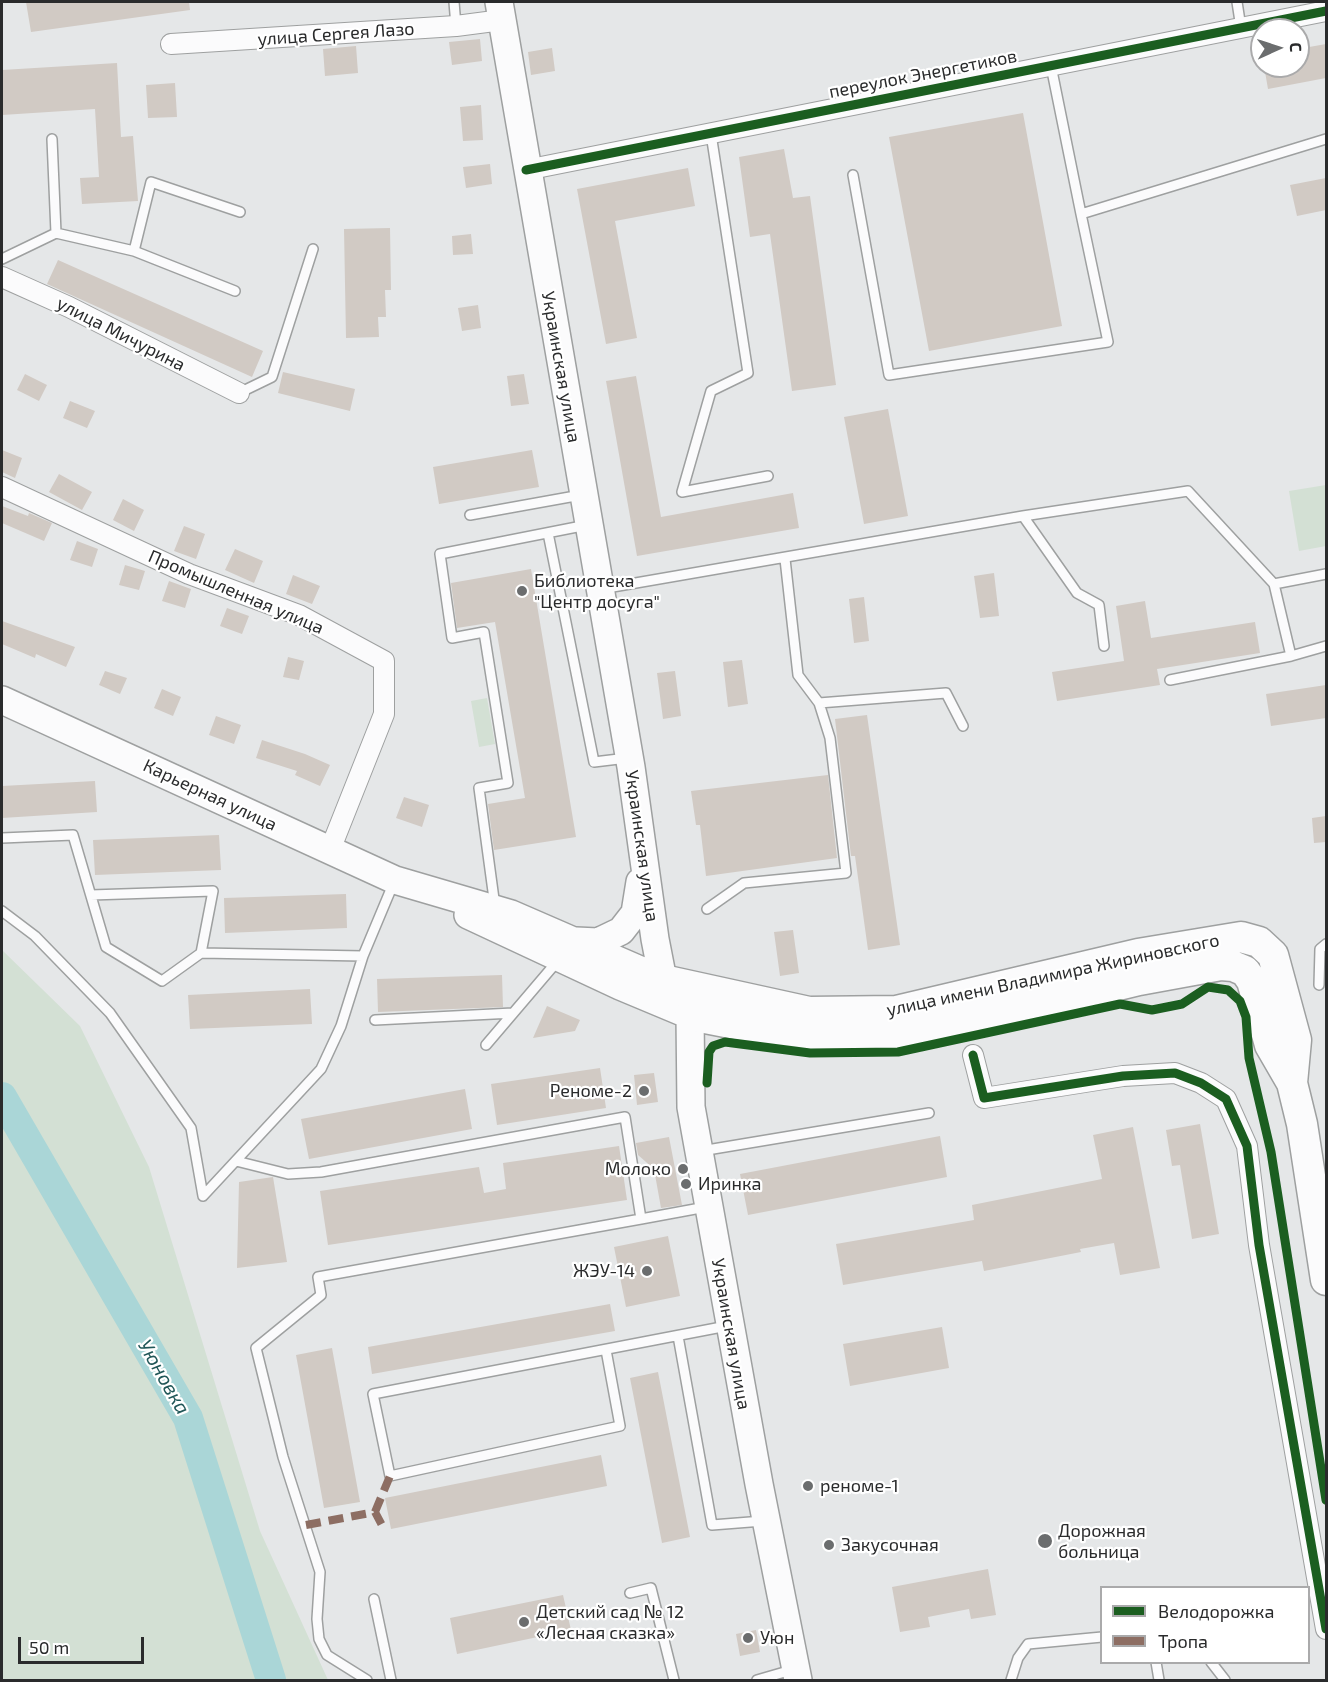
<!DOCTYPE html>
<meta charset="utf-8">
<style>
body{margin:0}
#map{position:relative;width:1328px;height:1682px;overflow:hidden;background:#e5e7e8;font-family:"Exo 2",sans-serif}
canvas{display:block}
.frame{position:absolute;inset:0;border:3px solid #2a2b2c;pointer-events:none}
.legend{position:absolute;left:1100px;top:1586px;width:210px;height:78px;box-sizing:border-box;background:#fff;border:2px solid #aaaaab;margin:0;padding:8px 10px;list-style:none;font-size:18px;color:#2a2b2c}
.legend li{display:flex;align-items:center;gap:12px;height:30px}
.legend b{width:30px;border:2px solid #aaaaab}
.north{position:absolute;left:1250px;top:18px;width:60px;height:60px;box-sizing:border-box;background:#fff;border:2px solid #aaaaab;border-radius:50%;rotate:87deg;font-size:16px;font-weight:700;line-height:24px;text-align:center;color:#2a2b2c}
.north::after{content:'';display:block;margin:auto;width:21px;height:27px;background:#6b6d6e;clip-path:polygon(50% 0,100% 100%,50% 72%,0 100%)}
.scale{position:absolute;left:18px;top:1637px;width:126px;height:27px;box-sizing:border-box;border:3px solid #2a2b2c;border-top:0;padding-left:8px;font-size:18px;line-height:21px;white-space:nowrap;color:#2a2b2c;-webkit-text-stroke:4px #fff;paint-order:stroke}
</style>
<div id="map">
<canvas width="1328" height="1682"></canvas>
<div class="frame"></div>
<ul class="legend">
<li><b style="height:8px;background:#1b5e20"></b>Велодорожка</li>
<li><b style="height:8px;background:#8d6e63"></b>Тропа</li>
</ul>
<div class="north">С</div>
<div class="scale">50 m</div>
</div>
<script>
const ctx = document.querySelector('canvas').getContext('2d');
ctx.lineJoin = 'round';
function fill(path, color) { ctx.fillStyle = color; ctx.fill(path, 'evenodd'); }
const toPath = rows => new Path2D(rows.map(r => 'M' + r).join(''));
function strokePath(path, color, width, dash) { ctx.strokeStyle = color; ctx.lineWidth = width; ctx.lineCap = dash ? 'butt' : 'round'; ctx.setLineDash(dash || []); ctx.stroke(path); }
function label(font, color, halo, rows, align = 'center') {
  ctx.font = font + ' "Exo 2",sans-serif'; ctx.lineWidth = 4.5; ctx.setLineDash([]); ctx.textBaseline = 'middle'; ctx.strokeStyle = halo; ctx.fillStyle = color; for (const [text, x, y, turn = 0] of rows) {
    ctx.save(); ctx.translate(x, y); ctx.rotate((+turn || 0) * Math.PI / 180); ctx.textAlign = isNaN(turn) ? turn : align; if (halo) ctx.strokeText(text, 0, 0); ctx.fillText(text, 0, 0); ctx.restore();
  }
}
const green = toPath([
 [1326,485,1326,546,1299,551,1289,491],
 [487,698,495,744,479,747,471,701],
 [2,950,80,1026,149,1167,260,1531,328,1680,2,1680]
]);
const river = toPath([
 [2,1097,188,1418,271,1680]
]);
const building = toPath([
 [26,2,189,2,190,10,31,32],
 [480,39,482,61,452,65,449,42],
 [1326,44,1326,78,1268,89,1264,66,1298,66,1298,49],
 [356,46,358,73,325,76,323,49],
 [552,48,555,71,531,75,528,52],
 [117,63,121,137,133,136,138,201,82,204,80,178,99,177,95,109,2,115,2,70],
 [175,83,177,117,148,118,146,85],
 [481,105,483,140,463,141,460,107],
 [1023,113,1062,326,929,351,889,137],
 [784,149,793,198,810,196,836,385,792,391,770,234,750,237,739,157],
 [490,164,492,184,466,188,463,167],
 [688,168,695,206,615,221,637,338,606,344,577,189],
 [1326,178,1326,210,1297,216,1290,185],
 [390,228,391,290,385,290,386,317,378,317,379,337,346,338,344,229],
 [471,234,473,254,453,255,452,236],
 [58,260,263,351,252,377,47,284],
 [478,305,481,328,462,331,458,308],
 [283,372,355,389,350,411,278,393],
 [25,374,47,385,39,401,17,390],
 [524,374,529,404,511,406,507,376],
 [636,376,661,517,793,493,799,528,637,556,606,381],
 [70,401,95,411,87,428,63,418],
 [888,409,908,516,864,524,844,417],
 [2,450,22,458,15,478,2,472],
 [532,450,539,487,439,504,433,467],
 [59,474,92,492,82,510,49,492],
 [123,499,144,510,134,531,113,520],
 [2,506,28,516,29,513,52,523,44,541,2,523],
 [184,526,205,534,196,559,174,551],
 [77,541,98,549,92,567,70,560],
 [235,549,263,561,254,583,225,570],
 [125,565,145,571,139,590,119,585],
 [531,569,576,837,494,850,488,804,525,798,495,622,457,628,451,583],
 [994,573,999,616,980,618,974,576],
 [293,575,320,586,312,604,286,594],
 [169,581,191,589,185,608,162,601],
 [864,597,869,641,854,643,849,599],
 [1145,601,1151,638,1255,622,1260,653,1157,669,1160,685,1057,701,1052,672,1124,661,1116,606],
 [227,608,249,616,242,634,220,626],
 [2,621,75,647,66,667,36,654,35,658,2,644],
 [288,657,304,661,299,680,283,677],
 [742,660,748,704,728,707,723,662],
 [105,671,127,678,120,694,99,685],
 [675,671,681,716,663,719,657,673],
 [1326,685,1326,718,1271,726,1266,694],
 [162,689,181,697,173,716,154,708],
 [867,715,900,945,868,950,855,856,851,856,835,719],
 [216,716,241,725,234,744,209,735],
 [262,740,305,754,330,765,320,786,295,775,297,771,256,758],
 [828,775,837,858,706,876,700,825,696,825,691,791],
 [95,781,97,812,2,818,2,786],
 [404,797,429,805,422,827,396,818],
 [1326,816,1326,842,1314,843,1312,818],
 [219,835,221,870,95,875,93,840],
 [346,894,347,928,225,933,224,898],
 [793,930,799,973,780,976,774,932],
 [502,975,503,1007,378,1012,377,979],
 [310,989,312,1024,190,1029,188,995],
 [547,1006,580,1020,575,1031,533,1038],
 [600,1068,606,1108,497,1125,491,1084],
 [654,1073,658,1102,637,1105,634,1075],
 [465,1089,472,1129,309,1159,301,1119],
 [1200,1124,1219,1234,1192,1239,1180,1165,1172,1166,1166,1130],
 [1133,1127,1160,1268,1120,1275,1114,1243,1080,1249,1081,1252,984,1271,982,1261,843,1285,836,1244,974,1220,972,1205,1102,1179,1093,1135],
 [940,1136,947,1177,748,1215,740,1174],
 [669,1137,682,1205,661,1208,654,1169,638,1155,636,1143],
 [619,1146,627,1200,328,1245,320,1191,479,1167,484,1193,506,1189,503,1163],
 [273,1177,287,1262,237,1268,239,1182],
 [668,1236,680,1296,626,1307,614,1247],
 [610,1304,615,1331,372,1374,368,1347],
 [942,1327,949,1368,850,1386,843,1344],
 [332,1348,360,1502,324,1508,296,1355],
 [658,1372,690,1537,662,1543,630,1378],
 [601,1455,607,1486,391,1529,385,1498],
 [988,1569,996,1615,971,1619,969,1609,928,1617,930,1627,900,1632,892,1587],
 [563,1595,571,1630,457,1654,450,1618],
 [756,1630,760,1652,740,1656,736,1634]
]);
const lane = toPath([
 [454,2,456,26],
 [1237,2,1241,28],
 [1051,66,1081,214,1326,139],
 [711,134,748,373,711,391,682,492,768,476],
 [52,139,56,233],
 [853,175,889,375,1108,342,1081,214],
 [56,233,134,251,235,291],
 [134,251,151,182,240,212],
 [2,259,56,233],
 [239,393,272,377,313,249],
 [470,515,581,495],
 [1023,516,1077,593,1099,605,1104,646],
 [548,533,594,762,627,758],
 [1274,584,1326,574],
 [601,589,1023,516,1188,491,1274,584,1291,656],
 [1170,680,1291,656,1326,646],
 [819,703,946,693,963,726],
 [2,838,73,835,106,947,162,981,201,953],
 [91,895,213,891,201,953,363,956],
 [494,899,479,788,508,783,484,632,452,638,440,554,587,525],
 [707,909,744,883,846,873,830,738,819,703,798,675,785,559],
 [2,911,35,936,110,1013,191,1128,203,1196],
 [1319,985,1320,949,1326,944],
 [375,1020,513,1013],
 [486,1045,555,964],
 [701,1151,929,1113],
 [236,1161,288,1174,321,1172,625,1117,641,1219,706,1207],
 [203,1196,321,1069,341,1026,363,956,394,882],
 [678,1336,712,1525,763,1521],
 [606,1350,620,1426,390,1476,373,1394,727,1326],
 [630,1593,651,1588,674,1680],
 [374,1599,391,1680],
 [1156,1662,1159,1680],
 [1211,1662,1225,1680],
 [367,1680,327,1655,319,1639,317,1619,320,1572,283,1457,256,1348,321,1295,318,1277,641,1219],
 [757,1680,795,1669],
 [1011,1680,1018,1658,1028,1644,1102,1637]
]);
const street = toPath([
 [171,44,456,26,502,20],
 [526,170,1326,11],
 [2,277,69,307,239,393],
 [2,487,189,574,299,615,384,661,384,714,330,850],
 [973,1055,984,1098,1123,1076,1175,1073,1201,1083,1226,1099,1247,1146,1259,1245,1326,1629]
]);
const secondary = toPath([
 [499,2,631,767,655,939,663,980,670,992,686,1003,690,1015,691,1107,759,1484,798,1680],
 [2,700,395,880,511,914,663,980],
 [468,915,620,986,687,1014],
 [576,941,598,942,621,931,635,913,640,882]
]);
const primary = toPath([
 [663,980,809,1012,896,1011,1138,954,1241,937,1259,942,1273,955,1296,1040,1292,1083,1302,1124,1326,1280],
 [690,1015,812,1039,904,1037,1139,980,1221,965,1233,966,1245,971,1252,981,1270,1045,1292,1083]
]);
const quiet = toPath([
 [375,1512,390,1476],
 [306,1525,375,1512,385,1531]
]);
const cycleway = toPath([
 [526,170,1326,11],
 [973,1055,984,1098,1123,1076,1175,1073,1201,1083,1226,1099,1247,1146,1259,1245,1326,1629],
 [707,1083,709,1052,713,1046,725,1042,810,1053,898,1052,1120,1004,1152,1010,1182,1004,1208,987,1228,990,1240,1001,1246,1017,1249,1058,1271,1152,1326,1500]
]);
const markers = [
 [522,591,6,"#6b6d6e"],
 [644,1091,6,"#6b6d6e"],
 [683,1169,6,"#6b6d6e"],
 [686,1184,6,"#6b6d6e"],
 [647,1271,6,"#6b6d6e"],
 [808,1486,6,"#6b6d6e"],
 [1045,1541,8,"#6b6d6e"],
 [829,1545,6,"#6b6d6e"],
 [524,1622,6,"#6b6d6e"],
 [748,1638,6,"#6b6d6e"]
];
const streetNames = [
 ["улица Сергея Лазо",336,34,-4],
 ["переулок Энергетиков",923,74,-11],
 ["улица Мичурина",121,334,27],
 ["Украинская улица",561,367,80],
 ["Промышленная улица",236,592,23],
 ["Карьерная улица",210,795,25],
 ["Украинская улица",642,846,82],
 ["улица имени Владимира Жириновского",1053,975,-12],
 ["Украинская улица",731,1334,80]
];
const poiNames = [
 ["Библиотека",534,581],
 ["\"Центр досуга\"",534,602],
 ["Реноме-2",632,1091,"right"],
 ["Молоко",671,1169,"right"],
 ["Иринка",698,1184],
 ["ЖЭУ-14",635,1271,"right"],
 ["реноме-1",820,1486],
 ["Дорожная",1058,1531],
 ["больница",1058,1552],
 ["Закусочная",841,1545],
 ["Детский сад № 12",536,1612],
 ["«Лесная сказка»",536,1633],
 ["Уюн",760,1638]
];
const waterNames = [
 ["Уюновка",164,1377,60]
];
fill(green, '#d3e0d4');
strokePath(river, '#aad6d7', 30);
fill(building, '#d1cac4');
strokePath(lane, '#9ea0a0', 12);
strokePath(street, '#9ea0a0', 22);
strokePath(secondary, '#9ea0a0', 30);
strokePath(primary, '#9ea0a0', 33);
strokePath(lane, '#fbfbfc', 9);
strokePath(street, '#fbfbfc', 20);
strokePath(secondary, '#fbfbfc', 27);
strokePath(primary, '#fbfbfc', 30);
strokePath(quiet, '#8d6e63', 8, [15, 8]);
strokePath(cycleway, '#1b5e20', 9);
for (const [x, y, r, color] of markers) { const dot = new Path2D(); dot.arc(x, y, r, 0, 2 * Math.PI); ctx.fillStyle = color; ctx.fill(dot); strokePath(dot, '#fff', 2); }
label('18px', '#2a2b2c', '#fff', streetNames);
label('18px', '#2a2b2c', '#fff', poiNames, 'left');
label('italic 20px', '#215758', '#fff', waterNames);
</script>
